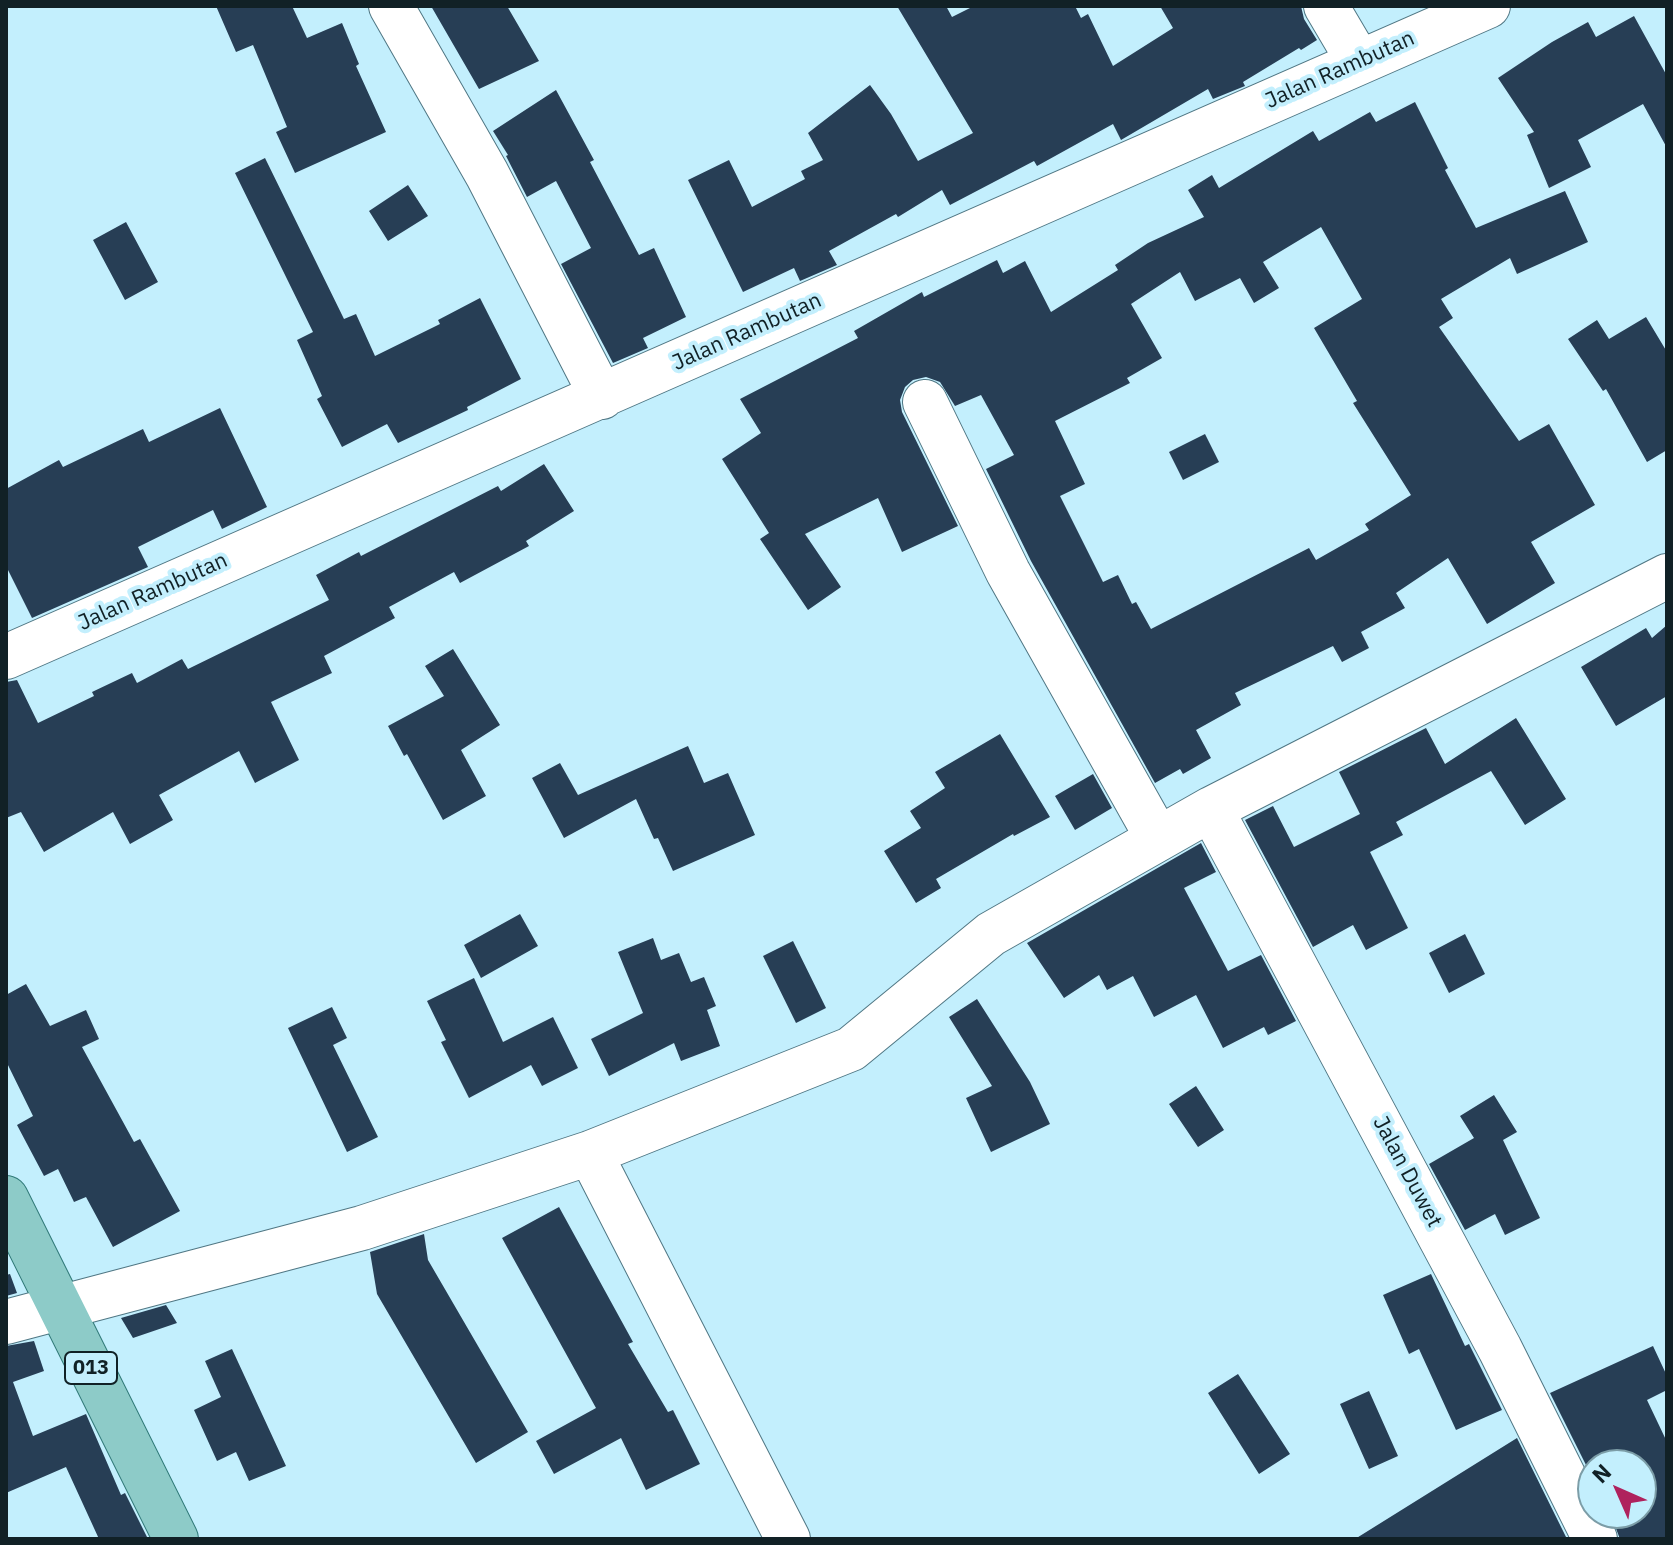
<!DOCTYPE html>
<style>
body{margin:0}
#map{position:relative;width:1673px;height:1545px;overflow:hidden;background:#c3effd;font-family:"IBM Plex Sans",sans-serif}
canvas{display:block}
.frame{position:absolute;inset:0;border:8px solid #112126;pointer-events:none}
.north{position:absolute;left:1577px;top:1449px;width:80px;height:80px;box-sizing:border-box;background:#c3effd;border:2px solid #7c9da7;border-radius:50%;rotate:315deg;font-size:22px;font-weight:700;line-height:32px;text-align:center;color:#112126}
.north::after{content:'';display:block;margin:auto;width:28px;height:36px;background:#af225d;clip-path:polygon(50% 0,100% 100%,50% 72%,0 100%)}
</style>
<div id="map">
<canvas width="1673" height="1545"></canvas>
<div class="frame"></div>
<div class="north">N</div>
</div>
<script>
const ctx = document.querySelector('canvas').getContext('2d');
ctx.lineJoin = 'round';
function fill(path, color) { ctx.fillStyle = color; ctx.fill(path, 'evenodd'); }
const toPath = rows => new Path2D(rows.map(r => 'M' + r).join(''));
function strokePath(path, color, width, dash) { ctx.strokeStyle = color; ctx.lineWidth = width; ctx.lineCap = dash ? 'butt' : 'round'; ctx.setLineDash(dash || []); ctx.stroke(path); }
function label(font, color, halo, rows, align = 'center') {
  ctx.font = font + ' "IBM Plex Sans",sans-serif'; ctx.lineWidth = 8; ctx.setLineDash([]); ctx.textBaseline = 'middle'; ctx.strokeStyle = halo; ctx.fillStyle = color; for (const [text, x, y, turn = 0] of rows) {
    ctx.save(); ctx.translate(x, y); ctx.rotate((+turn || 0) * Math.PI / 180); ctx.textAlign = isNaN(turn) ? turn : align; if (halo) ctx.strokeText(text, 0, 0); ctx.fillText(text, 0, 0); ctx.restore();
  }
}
const building = toPath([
 [216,6,292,6,307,38,342,23,359,64,356,66,386,132,295,173,276,132,287,127,253,45,236,52],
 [431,6,507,6,539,61,479,89],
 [897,6,946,6,952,17,974,6,1075,6,1081,18,1088,14,1113,66,1173,28,1160,6,1301,6,1304,19,1317,40,1301,50,1299,48,1243,82,1245,86,1213,99,1208,89,1121,140,1113,124,1037,166,1034,161,950,205,942,190,898,217,896,214,829,251,837,265,800,281,794,268,743,292,688,180,729,160,752,207,805,179,801,171,823,160,808,133,870,85,891,114,918,161,973,133],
 [1634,16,1667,76,1667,148,1643,104,1578,140,1591,167,1549,188,1527,135,1534,132,1498,78,1552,42,1588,22,1596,37],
 [556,90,594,160,590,162,639,255,654,248,686,317,643,338,648,348,613,363,561,264,591,248,556,181,527,197,506,156,508,155,493,131],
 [1415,102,1448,168,1445,170,1476,228,1565,191,1588,242,1517,274,1510,258,1441,299,1453,318,1439,327,1519,441,1549,424,1595,505,1531,542,1555,583,1487,624,1448,558,1396,593,1405,608,1361,632,1369,648,1342,662,1333,646,1235,693,1241,705,1196,730,1211,758,1183,774,1180,769,1155,783,1031,561,986,469,1014,455,981,395,955,406,940,382,926,377,913,380,905,387,900,400,902,412,958,526,902,552,878,498,805,534,841,587,808,610,760,539,769,533,722,459,761,433,740,399,858,338,854,331,922,292,924,297,997,260,1003,273,1025,261,1051,312,1118,270,1115,265,1148,243,1204,217,1188,190,1212,175,1219,188,1313,131,1319,141,1370,112,1376,122],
 [1321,227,1362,299,1314,328,1357,401,1353,403,1411,495,1365,524,1369,530,1316,560,1309,548,1151,629,1136,602,1132,604,1118,575,1103,582,1060,496,1085,484,1055,421,1130,383,1127,378,1162,358,1131,304,1180,272,1195,301,1240,278,1254,303,1279,288,1263,262],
 [265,158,344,319,356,314,375,356,440,324,438,320,480,298,521,379,467,407,468,410,398,443,387,424,342,447,317,399,322,396,297,340,313,332,235,173],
 [408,185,428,216,388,241,369,211],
 [126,222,158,282,125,300,93,240],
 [1646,317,1667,352,1667,450,1647,462,1606,389,1603,391,1568,339,1597,320,1609,339],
 [220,408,267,507,222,529,213,510,138,547,148,567,32,618,6,566,6,489,59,460,63,467,143,429,149,442],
 [1205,434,1219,462,1183,480,1169,452],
 [544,464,574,511,526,541,529,546,460,583,454,572,389,607,395,618,324,656,332,673,271,702,299,760,255,783,239,751,159,795,173,820,130,844,113,812,44,852,21,812,6,818,6,682,17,680,38,723,94,696,92,692,132,673,137,683,182,659,188,669,329,600,316,575,359,552,361,556,498,486,501,491],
 [1667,625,1667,696,1616,726,1581,667,1646,628,1652,638],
 [453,649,500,725,461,750,486,796,443,820,407,754,404,756,388,726,444,696,425,666],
 [1516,718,1566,799,1525,825,1491,771,1396,822,1403,835,1370,852,1408,928,1366,950,1353,925,1313,947,1245,820,1273,806,1294,847,1360,814,1339,772,1426,728,1445,764],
 [1000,734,1050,817,1014,836,1013,834,936,879,941,888,916,903,884,851,921,828,910,811,945,788,935,772],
 [688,746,704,783,728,773,755,835,673,871,658,838,654,839,636,799,564,838,532,778,560,763,578,795],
 [1093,774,1112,808,1075,830,1055,796],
 [1201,843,1216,872,1184,888,1228,971,1261,955,1296,1021,1268,1035,1264,1027,1223,1048,1196,995,1154,1017,1133,976,1107,990,1099,975,1064,998,1027,943],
 [520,914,538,946,481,978,464,945],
 [1465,934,1485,974,1449,993,1429,953],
 [653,938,661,960,679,953,691,982,704,977,716,1006,707,1010,720,1046,681,1061,674,1043,609,1076,591,1039,643,1013,618,952],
 [793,941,826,1008,796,1023,763,956],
 [474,978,503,1042,553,1017,578,1068,542,1086,531,1065,469,1098,441,1042,446,1040,427,1001],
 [26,984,50,1026,86,1010,99,1039,82,1047,134,1142,140,1139,180,1211,113,1247,86,1197,74,1202,58,1169,44,1176,17,1125,33,1116,6,1061,6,995],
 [977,999,1030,1082,1050,1124,991,1152,966,1098,992,1086,949,1017],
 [332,1007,347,1038,333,1045,378,1137,347,1152,288,1028],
 [1196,1086,1224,1130,1198,1147,1169,1104],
 [1494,1095,1517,1132,1503,1140,1540,1218,1505,1235,1495,1214,1465,1230,1429,1164,1474,1138,1460,1116],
 [559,1207,633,1342,628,1344,668,1412,673,1410,700,1464,646,1490,621,1438,554,1474,536,1441,596,1408,502,1238],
 [424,1234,428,1260,528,1432,476,1463,377,1294,370,1252],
 [10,1274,17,1293,6,1296,6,1275],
 [1431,1274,1465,1346,1469,1344,1502,1410,1456,1430,1419,1349,1409,1354,1383,1295],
 [166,1305,177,1323,133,1338,121,1318],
 [34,1341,44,1371,13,1382,33,1436,86,1414,121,1495,125,1493,148,1539,99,1539,66,1467,6,1493,6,1346],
 [1653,1346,1667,1376,1667,1390,1647,1400,1667,1442,1667,1539,1620,1539,1610,1513,1641,1513,1641,1465,1593,1465,1593,1479,1550,1393],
 [232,1349,286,1466,249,1481,236,1452,217,1461,194,1410,221,1397,205,1361],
 [1238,1374,1290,1454,1259,1474,1208,1393],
 [1369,1391,1398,1456,1369,1469,1340,1404],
 [1517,1438,1567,1539,1355,1539]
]);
const minor = toPath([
 [391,6,487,174,602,397],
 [1326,6,1359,62],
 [925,402,1008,572,1157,837],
 [6,657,1488,6],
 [1211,809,1500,1349,1595,1539],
 [590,1153,788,1539],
 [6,1322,362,1228,590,1153,851,1049,991,934,1211,809,1667,576]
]);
const major = toPath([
 [6,1198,176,1539]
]);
const shields = [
 [91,1368,52]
];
const shieldNames = [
 ["013",91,1368]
];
const streetNames = [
 ["Jalan Rambutan",1340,70,-24],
 ["Jalan Rambutan",747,332,-24],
 ["Jalan Rambutan",153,592,-24],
 ["Jalan Duwet",1407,1172,62]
];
fill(building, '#273e55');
strokePath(minor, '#507784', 46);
strokePath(major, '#307978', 46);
strokePath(minor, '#fff', 44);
strokePath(major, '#8dcbc8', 44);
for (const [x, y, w] of shields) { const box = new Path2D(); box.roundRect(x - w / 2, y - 16, w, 32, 6); ctx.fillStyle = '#c3effd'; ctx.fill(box); strokePath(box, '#112126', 2); }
label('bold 20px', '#112126', null, shieldNames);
label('22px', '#112126', '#c3effd', streetNames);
</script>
